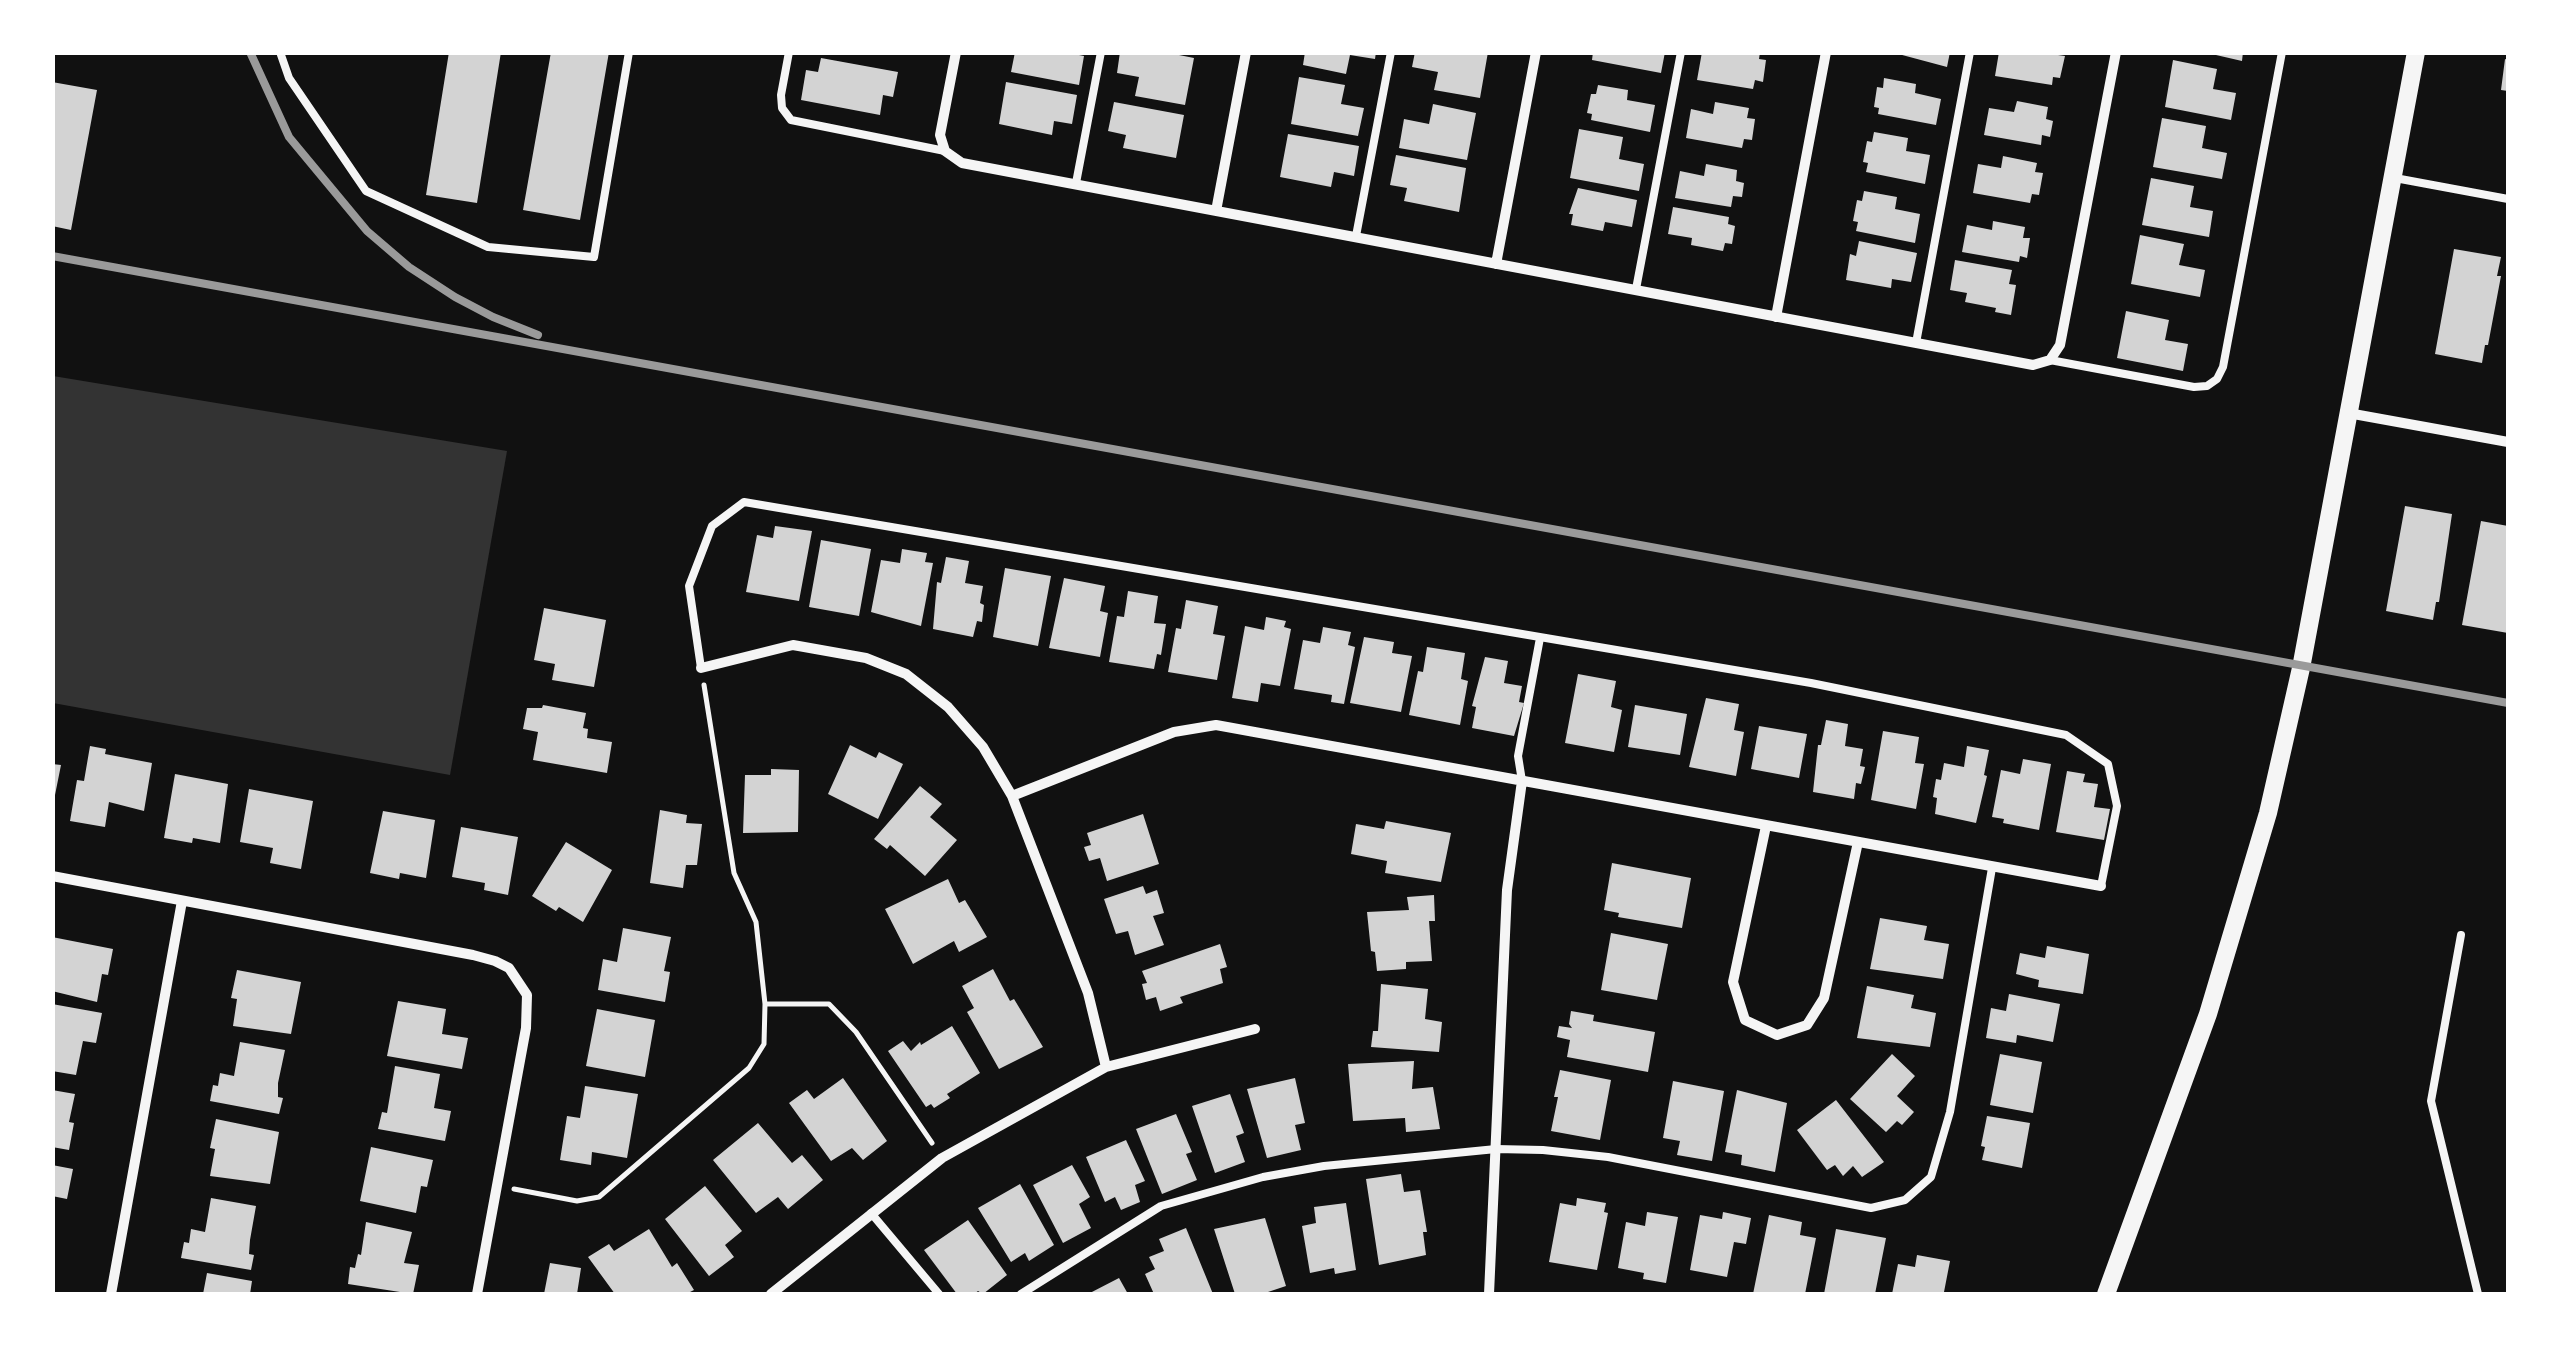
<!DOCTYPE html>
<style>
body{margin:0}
#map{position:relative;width:2561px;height:1347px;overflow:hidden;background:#111;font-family:Cabin,sans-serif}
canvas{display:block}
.frame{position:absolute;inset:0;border:55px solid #fff;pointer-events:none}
</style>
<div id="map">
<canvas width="2561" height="1347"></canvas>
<div class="frame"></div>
</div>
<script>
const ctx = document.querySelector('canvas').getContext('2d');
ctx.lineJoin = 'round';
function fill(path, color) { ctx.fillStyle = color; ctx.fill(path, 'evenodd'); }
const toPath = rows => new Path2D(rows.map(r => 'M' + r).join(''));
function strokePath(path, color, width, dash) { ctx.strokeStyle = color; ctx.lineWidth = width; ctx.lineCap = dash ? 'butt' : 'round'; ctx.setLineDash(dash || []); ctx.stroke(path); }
const water = toPath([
 [53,376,507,451,450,775,53,703]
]);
const building = toPath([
 [449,52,501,52,477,203,426,195],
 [551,52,609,52,580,220,523,210],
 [1015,52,1064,52,1084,56,1079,85,1011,72],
 [1120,52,1164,52,1194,58,1185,105,1135,96,1139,77,1117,73],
 [1305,52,1376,52,1375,59,1350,55,1346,74,1303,65],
 [1415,52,1488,52,1480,98,1434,90,1438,72,1412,67],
 [1593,52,1665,52,1661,73,1592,60],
 [1702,52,1760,52,1759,59,1766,60,1763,82,1755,80,1753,89,1697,80],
 [1891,52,1950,52,1947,67],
 [1999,52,2058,52,2058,55,2065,56,2060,78,2053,77,2052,85,1995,76],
 [2203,52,2243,52,2242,61],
 [821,58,898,72,893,97,883,95,880,115,801,100,806,70,818,72],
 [2505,59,2508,60,2508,91,2501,90],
 [2173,60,2217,69,2213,89,2236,93,2231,120,2165,107],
 [1299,77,1345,85,1341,104,1364,108,1358,136,1291,124],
 [1884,78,1916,84,1915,93,1941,99,1936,125,1878,114,1879,108,1874,107,1877,87,1883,88],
 [52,82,97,90,71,230,52,226],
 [1006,82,1077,95,1072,124,1054,121,1052,135,999,124],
 [1598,85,1628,90,1627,100,1655,105,1650,132,1591,120,1592,114,1587,113,1591,94,1596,94],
 [2017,101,2048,107,2046,119,2053,121,2050,137,2042,135,2041,145,1984,135,1989,108,2014,112],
 [1114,102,1184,115,1176,158,1123,148,1126,135,1108,131],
 [1715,102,1749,108,1747,118,1755,119,1752,140,1744,139,1742,148,1686,138,1691,109,1713,114],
 [1433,104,1476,113,1467,160,1399,148,1404,119,1429,124],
 [2162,118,2206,126,2202,148,2227,153,2222,179,2153,167],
 [1579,129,1623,137,1619,159,1644,164,1639,191,1570,178],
 [1874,132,1908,138,1906,151,1930,155,1925,184,1866,172,1868,163,1863,162,1867,141,1872,142],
 [1288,134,1359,146,1354,176,1334,172,1331,187,1280,177],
 [1396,155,1466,168,1459,212,1404,201,1407,188,1390,185],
 [2003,156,2037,163,2035,172,2043,173,2039,195,2032,194,2030,203,1973,193,1978,164,2001,168],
 [1706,164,1737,170,1736,181,1744,183,1742,197,1733,196,1731,207,1675,198,1680,171,1704,176],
 [2151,178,2194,186,2190,207,2213,211,2209,237,2142,225],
 [1578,188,1637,200,1632,227,1605,222,1603,231,1571,225,1573,214,1569,214],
 [1864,191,1897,197,1895,209,1920,214,1915,243,1856,231,1858,222,1853,221,1857,200,1862,201],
 [1673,207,1729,217,1728,224,1735,226,1732,244,1725,243,1723,251,1691,245,1692,238,1668,234],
 [1993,221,2025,227,2023,238,2030,238,2027,258,2020,256,2019,262,1962,252,1967,225,1992,230],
 [2140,235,2184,244,2179,265,2205,270,2200,297,2131,284],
 [1859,241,1917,253,1911,282,1892,279,1891,288,1846,280,1850,254,1856,256],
 [2454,249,2501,257,2497,276,2501,276,2488,345,2485,345,2482,363,2435,354],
 [1955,260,2012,270,2009,284,2016,285,2011,315,1995,312,1996,308,1965,302,1967,293,1950,290],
 [2126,311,2169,320,2165,340,2188,344,2183,371,2117,358],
 [2405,506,2452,514,2439,602,2436,602,2433,620,2386,611],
 [2481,521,2508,526,2508,633,2462,625],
 [775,526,812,531,799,601,746,592,757,535,773,538],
 [821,540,871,549,859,616,809,607],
 [902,549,927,553,925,562,933,563,921,626,871,612,881,560,900,563],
 [946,557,969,561,965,583,983,586,980,603,984,605,982,622,977,621,973,637,933,629,937,582,941,583],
 [1005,568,1051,576,1038,646,993,637],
 [1064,578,1105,586,1100,611,1108,613,1100,657,1049,648],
 [1128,591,1158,596,1154,623,1166,624,1161,655,1157,654,1154,669,1109,662,1117,616,1124,617],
 [1186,600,1218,606,1213,634,1225,636,1217,680,1168,672,1176,628,1181,629],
 [544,608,606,620,594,687,552,680,555,664,534,660],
 [1266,617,1286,621,1284,627,1291,629,1280,686,1261,683,1258,702,1232,698,1245,626,1264,630],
 [1323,627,1351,632,1348,645,1355,647,1344,704,1331,702,1332,695,1294,689,1303,640,1320,643],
 [1364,637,1394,642,1392,653,1412,656,1401,712,1350,703],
 [1427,647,1465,653,1461,679,1468,681,1460,725,1409,715,1418,671,1423,672],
 [1485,657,1508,661,1504,683,1522,686,1519,702,1524,703,1514,736,1472,728,1476,707,1472,706],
 [1578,674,1616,681,1611,707,1622,710,1614,752,1565,743],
 [1706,698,1739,704,1734,730,1744,732,1736,776,1689,767],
 [543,705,586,713,583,728,588,729,587,738,612,742,607,773,533,760,538,732,523,729,527,708,542,708],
 [1635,705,1687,714,1680,755,1628,747],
 [1826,720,1848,724,1845,746,1863,749,1860,766,1865,767,1861,784,1856,783,1854,799,1813,792,1818,745,1821,745],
 [1759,726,1807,734,1799,778,1751,769],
 [1883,731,1919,737,1915,763,1924,764,1916,809,1871,800],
 [850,745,876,758,879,752,903,764,878,819,828,794],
 [90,746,106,749,105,754,152,763,144,811,109,802,105,827,70,821,77,780,84,781],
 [1967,746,1989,750,1984,775,1987,776,1976,823,1935,814,1937,798,1933,797,1936,779,1941,780,1944,763,1964,767],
 [2023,759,2051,764,2039,830,2003,823,2004,819,1992,817,2001,770,2020,774],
 [52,764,61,765,54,800,52,800],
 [771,769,799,770,798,832,743,833,745,775,771,775],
 [2067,771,2085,774,2083,782,2098,784,2094,807,2110,809,2104,840,2056,832],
 [175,774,228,784,220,843,193,838,192,843,164,838],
 [920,786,942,804,930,817,957,840,925,876,890,845,887,849,874,839],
 [249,789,313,801,301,869,270,863,273,848,240,842],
 [660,810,687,815,686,823,702,824,697,865,686,865,683,888,650,883],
 [383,811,435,820,426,878,400,873,399,879,370,873],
 [1143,814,1159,864,1107,881,1100,858,1089,861,1084,847,1091,845,1087,833],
 [1386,821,1451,833,1441,882,1385,873,1387,861,1351,854,1356,824,1384,829],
 [461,827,518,837,508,895,484,890,485,883,452,877],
 [566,842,612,870,583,922,559,907,556,911,532,896],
 [1612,863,1691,878,1682,928,1618,917,1619,913,1604,910],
 [948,879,959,903,965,900,987,937,959,952,954,941,913,964,885,909],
 [1143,886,1146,894,1157,890,1164,913,1153,916,1164,945,1135,955,1128,931,1116,934,1104,899],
 [1434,895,1435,921,1429,921,1432,961,1406,962,1406,969,1377,971,1375,952,1371,951,1367,912,1409,910,1407,897],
 [1880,918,1927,926,1924,940,1949,944,1943,979,1870,969],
 [623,928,671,937,664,971,670,972,665,1002,598,990,603,959,617,962],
 [1611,933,1668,944,1657,1000,1601,990],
 [52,937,113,949,108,975,102,974,97,1002,52,991],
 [1220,944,1227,967,1220,969,1223,983,1180,997,1183,1003,1160,1011,1156,997,1146,1000,1142,984,1147,983,1142,971],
 [2047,946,2089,954,2083,994,2038,987,2039,980,2016,974,2020,953,2045,958],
 [993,969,1010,1001,1014,999,1043,1047,999,1069,967,1012,974,1008,962,986],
 [237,970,301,982,291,1034,233,1026,237,999,231,998],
 [1381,984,1428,989,1425,1019,1442,1022,1439,1052,1371,1047,1373,1031,1378,1031],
 [1867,986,1914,995,1911,1008,1936,1013,1930,1047,1857,1038],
 [2009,994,2060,1004,2053,1042,2017,1035,2016,1043,1986,1038,1991,1008,2006,1011],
 [398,1001,446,1009,442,1034,468,1038,462,1069,387,1056],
 [52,1004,102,1013,96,1043,83,1041,76,1075,52,1071],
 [597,1009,655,1020,645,1077,586,1066],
 [1571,1011,1594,1015,1593,1021,1655,1032,1648,1072,1567,1057,1570,1040,1557,1037,1559,1026,1572,1028,1569,1024],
 [952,1026,980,1073,947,1094,950,1098,934,1108,931,1104,926,1107,888,1051,903,1041,911,1051,920,1042,921,1045],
 [240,1042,285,1050,278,1083,278,1097,283,1098,279,1114,210,1101,213,1085,218,1086,220,1073,234,1076],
 [1892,1054,1915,1076,1897,1096,1914,1112,1902,1125,1897,1121,1886,1132,1850,1099],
 [2000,1054,2042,1062,2033,1113,1990,1105],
 [1414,1061,1412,1089,1433,1087,1440,1129,1406,1132,1405,1118,1353,1121,1348,1064],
 [395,1066,440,1074,434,1108,451,1111,445,1141,378,1129,382,1112,387,1113],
 [1560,1070,1611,1080,1600,1140,1551,1131,1558,1097,1554,1097],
 [843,1078,887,1141,863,1160,852,1148,831,1161,789,1103,807,1090,814,1099],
 [1295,1078,1305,1123,1295,1125,1301,1150,1267,1158,1247,1089],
 [1673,1081,1724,1091,1712,1161,1677,1155,1680,1141,1663,1138],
 [585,1086,638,1094,627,1158,592,1152,591,1165,560,1160,567,1116,580,1118],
 [52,1090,75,1094,69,1122,74,1123,69,1150,52,1147],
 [1737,1090,1787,1103,1775,1172,1741,1165,1742,1155,1725,1152],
 [1230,1094,1244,1133,1236,1136,1245,1162,1215,1173,1192,1106],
 [1836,1100,1884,1162,1862,1177,1853,1166,1843,1176,1835,1165,1827,1170,1797,1130],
 [1176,1114,1192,1152,1186,1154,1197,1180,1162,1194,1136,1129],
 [1987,1116,2030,1123,2022,1168,1982,1160,1985,1147,1981,1146],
 [216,1119,279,1132,270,1184,210,1176,215,1149,210,1148],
 [758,1123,792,1163,802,1155,823,1180,788,1209,778,1197,756,1213,713,1160],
 [1126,1140,1145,1181,1135,1185,1140,1202,1121,1210,1115,1197,1105,1202,1086,1157],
 [371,1147,433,1160,427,1187,421,1186,416,1213,360,1201],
 [52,1165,73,1169,67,1199,52,1196],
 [1072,1165,1090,1197,1079,1204,1091,1228,1063,1243,1033,1185],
 [1401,1174,1404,1192,1420,1190,1427,1232,1423,1232,1426,1255,1379,1265,1366,1179],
 [1020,1184,1054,1245,1029,1261,1025,1253,1011,1262,978,1208],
 [705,1186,742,1231,725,1245,734,1257,709,1276,665,1219],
 [211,1198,256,1206,250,1240,249,1254,254,1255,251,1270,181,1258,184,1242,189,1243,191,1229,205,1232],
 [1577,1198,1606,1203,1604,1212,1608,1213,1597,1270,1549,1262,1560,1203,1576,1206],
 [1346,1203,1356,1270,1335,1274,1334,1268,1310,1273,1302,1226,1316,1223,1314,1207],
 [1647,1212,1678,1217,1666,1283,1643,1279,1644,1273,1618,1268,1626,1222,1645,1226],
 [1723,1212,1751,1218,1746,1244,1734,1242,1727,1277,1690,1270,1700,1215,1722,1219],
 [1769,1215,1802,1222,1800,1235,1816,1238,1805,1294,1753,1294],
 [1265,1218,1286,1286,1262,1294,1235,1294,1214,1229],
 [968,1220,1007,1275,983,1294,978,1291,974,1294,957,1294,924,1250],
 [366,1222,412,1232,404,1263,419,1265,413,1294,348,1284,350,1267,355,1268,358,1254,361,1255],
 [1186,1228,1213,1294,1154,1294,1145,1274,1155,1269,1149,1257,1164,1251,1159,1239],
 [649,1229,672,1267,677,1263,694,1290,686,1294,615,1294,588,1257,609,1244,614,1251],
 [1836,1229,1886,1238,1875,1294,1824,1294],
 [1917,1255,1950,1261,1944,1292,1892,1294,1898,1264,1915,1267],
 [550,1263,581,1268,577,1294,544,1294],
 [207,1273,252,1281,250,1294,203,1294],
 [1119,1278,1128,1294,1088,1294]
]);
const path = toPath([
 [765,1004,829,1004,856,1032,932,1143],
 [514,1189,577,1201,599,1197,749,1068,764,1044,765,1004,756,922,734,873,704,685]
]);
const service = toPath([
 [280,52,289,78,366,191,488,247,594,257,629,52],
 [789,52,781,95,782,108,791,120,945,151],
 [2395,178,2508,199],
 [1076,183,1101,52],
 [1356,236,1391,52],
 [1636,289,1681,52],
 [1916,343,1970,52],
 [2050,360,2194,387,2207,386,2217,379,2223,367,2282,52],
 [701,668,689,586,712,526,744,502,1811,683,2066,735,2108,764,2117,806,2101,886],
 [1522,781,1518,756,1540,638],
 [2461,935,2431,1101,2478,1294],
 [871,1213,939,1294],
 [1021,1294,1161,1206,1263,1177,1324,1166,1496,1149,1543,1150,1608,1157,1871,1208,1905,1200,1931,1177,1950,1112,1992,868]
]);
const minor = toPath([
 [956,52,940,135,945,151,962,163,2033,365,2050,360,2060,345,2116,52],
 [1216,211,1246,52],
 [1496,264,1536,52],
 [1776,317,1826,52],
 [2348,413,2508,442],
 [701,668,793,645,866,658,906,674,948,707,983,747,1012,796,1088,993,1106,1067],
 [1012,796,1174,732,1216,725,2101,886],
 [1766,826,1733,982,1745,1020,1777,1035,1807,1025,1824,998,1858,842],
 [52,876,473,955,495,961,509,968,527,995,526,1028,477,1294],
 [111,1294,182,901],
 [771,1294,942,1158,1106,1067,1255,1029],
 [1489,1294,1507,890,1522,781]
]);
const tertiary = toPath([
 [2106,1294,2208,1014,2268,813,2301,668,2416,52]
]);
const rail = toPath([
 [250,52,289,137,367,231,409,267,455,297,493,317,538,335],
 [52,256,2508,703]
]);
fill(water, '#333');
fill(building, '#d3d3d3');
strokePath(path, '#f5f5f5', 5);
strokePath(service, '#f5f5f5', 8);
strokePath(minor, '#f5f5f5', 10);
strokePath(tertiary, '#f5f5f5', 18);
strokePath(rail, '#9a9a9a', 8);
</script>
